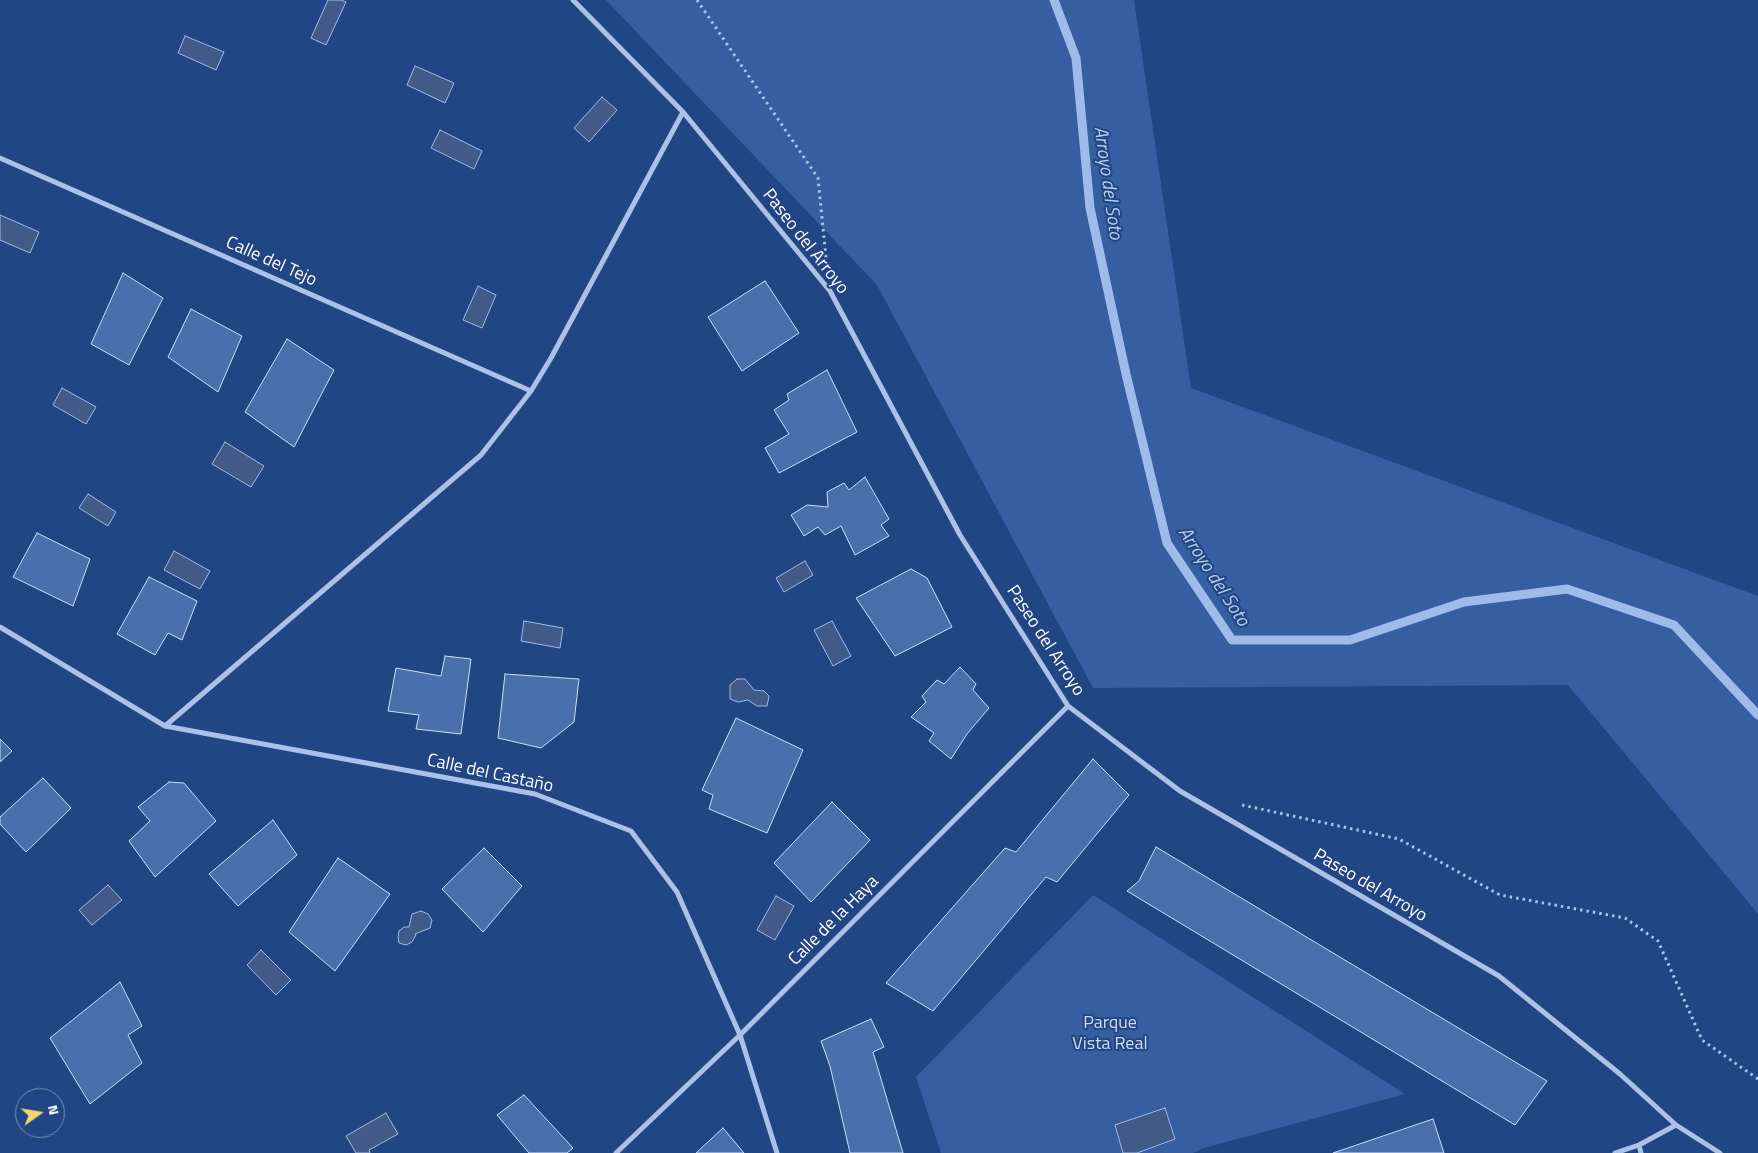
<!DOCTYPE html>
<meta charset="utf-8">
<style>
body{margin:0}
#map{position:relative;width:1758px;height:1153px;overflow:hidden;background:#224583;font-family:"Titillium Web",sans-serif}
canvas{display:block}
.north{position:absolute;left:15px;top:1088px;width:50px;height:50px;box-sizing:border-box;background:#224583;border:1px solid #7a8fb5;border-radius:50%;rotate:77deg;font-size:14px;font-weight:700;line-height:20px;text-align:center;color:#fff}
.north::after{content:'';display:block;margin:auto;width:18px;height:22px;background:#f4d86d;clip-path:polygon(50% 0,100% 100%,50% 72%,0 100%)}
</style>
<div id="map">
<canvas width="1758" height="1153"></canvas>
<div class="north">N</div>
</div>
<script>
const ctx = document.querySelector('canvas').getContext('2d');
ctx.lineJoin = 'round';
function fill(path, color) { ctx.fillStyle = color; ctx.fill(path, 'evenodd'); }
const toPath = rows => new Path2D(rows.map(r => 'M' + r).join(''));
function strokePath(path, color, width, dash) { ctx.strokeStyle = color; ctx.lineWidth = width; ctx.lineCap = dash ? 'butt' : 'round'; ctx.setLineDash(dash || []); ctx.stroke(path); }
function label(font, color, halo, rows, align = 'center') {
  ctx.font = font + ' "Titillium Web",sans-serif'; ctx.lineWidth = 4; ctx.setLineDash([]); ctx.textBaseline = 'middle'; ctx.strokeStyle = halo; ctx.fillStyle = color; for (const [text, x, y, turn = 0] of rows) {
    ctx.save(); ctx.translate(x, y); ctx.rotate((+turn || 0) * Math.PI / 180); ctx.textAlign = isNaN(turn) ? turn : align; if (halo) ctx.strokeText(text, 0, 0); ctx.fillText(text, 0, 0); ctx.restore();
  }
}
const green = toPath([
 [606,0,1134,0,1191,388,1758,596,1758,914,1568,685,1093,688,877,285],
 [1093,895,1405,1094,1204,1148,1193,1153,941,1153,916,1077]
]);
const water = toPath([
 [328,0,341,0,346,2,326,45,311,38,328,0],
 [185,36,224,52,216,70,178,53,185,36],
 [415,66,454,83,445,103,407,85,415,66],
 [602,97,617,110,589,142,574,128,602,97],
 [440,130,482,151,474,169,431,148,440,130],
 [0,215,39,232,30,253,0,240,0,215],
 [478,286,496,295,482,328,463,320,478,286],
 [62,388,96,407,86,424,53,405,62,388],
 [225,442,264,466,251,487,212,464,225,442],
 [88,494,116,512,108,526,79,508,88,494],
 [174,551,210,571,200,589,164,570,174,551],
 [805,561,813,575,784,592,776,578,805,561],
 [524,621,563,628,560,648,521,641,524,621],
 [832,621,851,656,833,666,814,630,832,621],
 [737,679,745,679,754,690,764,691,769,696,767,706,757,706,748,700,738,702,730,699,730,685,737,679],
 [108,885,122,900,92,925,79,910,108,885],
 [776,896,794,906,775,940,757,930,776,896],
 [421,911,428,914,432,920,430,928,415,934,416,935,412,942,406,945,399,943,398,937,399,931,404,927,409,927,412,914,421,911],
 [261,950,291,980,276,995,247,965,261,950],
 [1165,1108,1175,1139,1137,1153,1123,1153,1115,1125,1165,1108],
 [386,1113,398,1134,369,1150,370,1153,356,1153,346,1136,386,1113]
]);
const stream = toPath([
 [1054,0,1076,58,1090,208,1126,374,1167,543,1232,640,1350,640,1464,602,1567,589,1674,625,1758,715]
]);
const building = toPath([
 [123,273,163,298,129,365,91,344,123,273],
 [765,281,799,333,742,371,708,317,765,281],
 [191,309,242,336,218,392,168,357,191,309],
 [287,339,334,370,294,447,245,412,287,339],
 [827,370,857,432,779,473,765,448,789,434,774,410,789,400,787,394,827,370],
 [865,477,889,519,881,525,889,536,855,555,841,526,825,535,818,527,804,536,791,515,807,505,828,507,827,492,844,483,849,490,865,477],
 [37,533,90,559,73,606,13,577,37,533],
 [911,569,927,578,952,627,895,656,856,598,911,569],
 [149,577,197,601,182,640,168,633,155,655,117,634,149,577],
 [445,656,471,659,461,734,416,729,419,715,388,711,396,668,441,676,445,656],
 [960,667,976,684,973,690,989,708,967,734,951,759,929,741,934,733,911,717,926,702,922,696,937,680,944,684,960,667],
 [505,674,579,679,574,722,541,748,498,738,505,674],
 [736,718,803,750,767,833,709,809,713,795,702,790,736,718],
 [0,739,12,751,0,762,0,739],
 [1093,759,1129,795,1057,882,1046,877,933,1011,886,983,1005,848,1016,852,1093,759],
 [43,778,71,808,26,852,0,824,0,817,43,778],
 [169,782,184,783,216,821,155,877,129,841,150,821,138,807,169,782],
 [832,802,870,840,811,902,774,863,832,802],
 [273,820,297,855,238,906,209,874,273,820],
 [1156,847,1547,1081,1515,1125,1127,891,1139,881,1156,847],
 [484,848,522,886,483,932,442,889,484,848],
 [338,858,390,894,335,971,289,932,338,858],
 [120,982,142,1026,128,1035,142,1063,90,1104,50,1038,120,982],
 [871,1019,884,1047,873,1052,903,1153,850,1153,830,1066,821,1041,871,1019],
 [524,1095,573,1148,567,1153,529,1153,497,1115,524,1095],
 [1433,1119,1444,1153,1333,1153,1433,1119],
 [723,1128,744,1153,696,1153,723,1128]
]);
const path = toPath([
 [697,0,818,178,826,258],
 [1242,805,1399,839,1500,895,1625,918,1658,941,1702,1040,1758,1079]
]);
const street = toPath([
 [573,0,683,112,830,291,960,535,1068,706,1180,791,1499,976,1620,1074,1676,1125,1720,1153],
 [0,158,531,391],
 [0,627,165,726,535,794,631,831,677,892,740,1035,777,1153],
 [165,726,481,455,531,391,551,358,683,112],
 [1639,1145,1641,1153],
 [616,1153,740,1035,1068,706],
 [1615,1153,1639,1145,1676,1125]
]);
const streetNames = [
 ["Paseo del Arroyo",805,242,52],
 ["Calle del Tejo",271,262,24],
 ["Paseo del Arroyo",1045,641,57],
 ["Calle del Castaño",490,774,12],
 ["Paseo del Arroyo",1370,886,30],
 ["Calle de la Haya",834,921,-45]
];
const parkNames = [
 ["Parque",1110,1024],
 ["Vista Real",1110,1045]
];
const waterNames = [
 ["Arroyo del Soto",1107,183,82],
 ["Arroyo del Soto",1213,577,57]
];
fill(green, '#365ea0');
fill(water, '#415a88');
strokePath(water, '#9ebbe9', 1);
strokePath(stream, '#9ebbe9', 9);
fill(building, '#4b6fac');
strokePath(building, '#ceddf6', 1);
strokePath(path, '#aac2e8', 3, [2.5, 4]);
strokePath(street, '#aac2e8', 5);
label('18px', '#fff', '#224583', streetNames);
label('18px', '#ceddf6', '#224583', parkNames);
label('italic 19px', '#b6ccf0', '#224583', waterNames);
</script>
